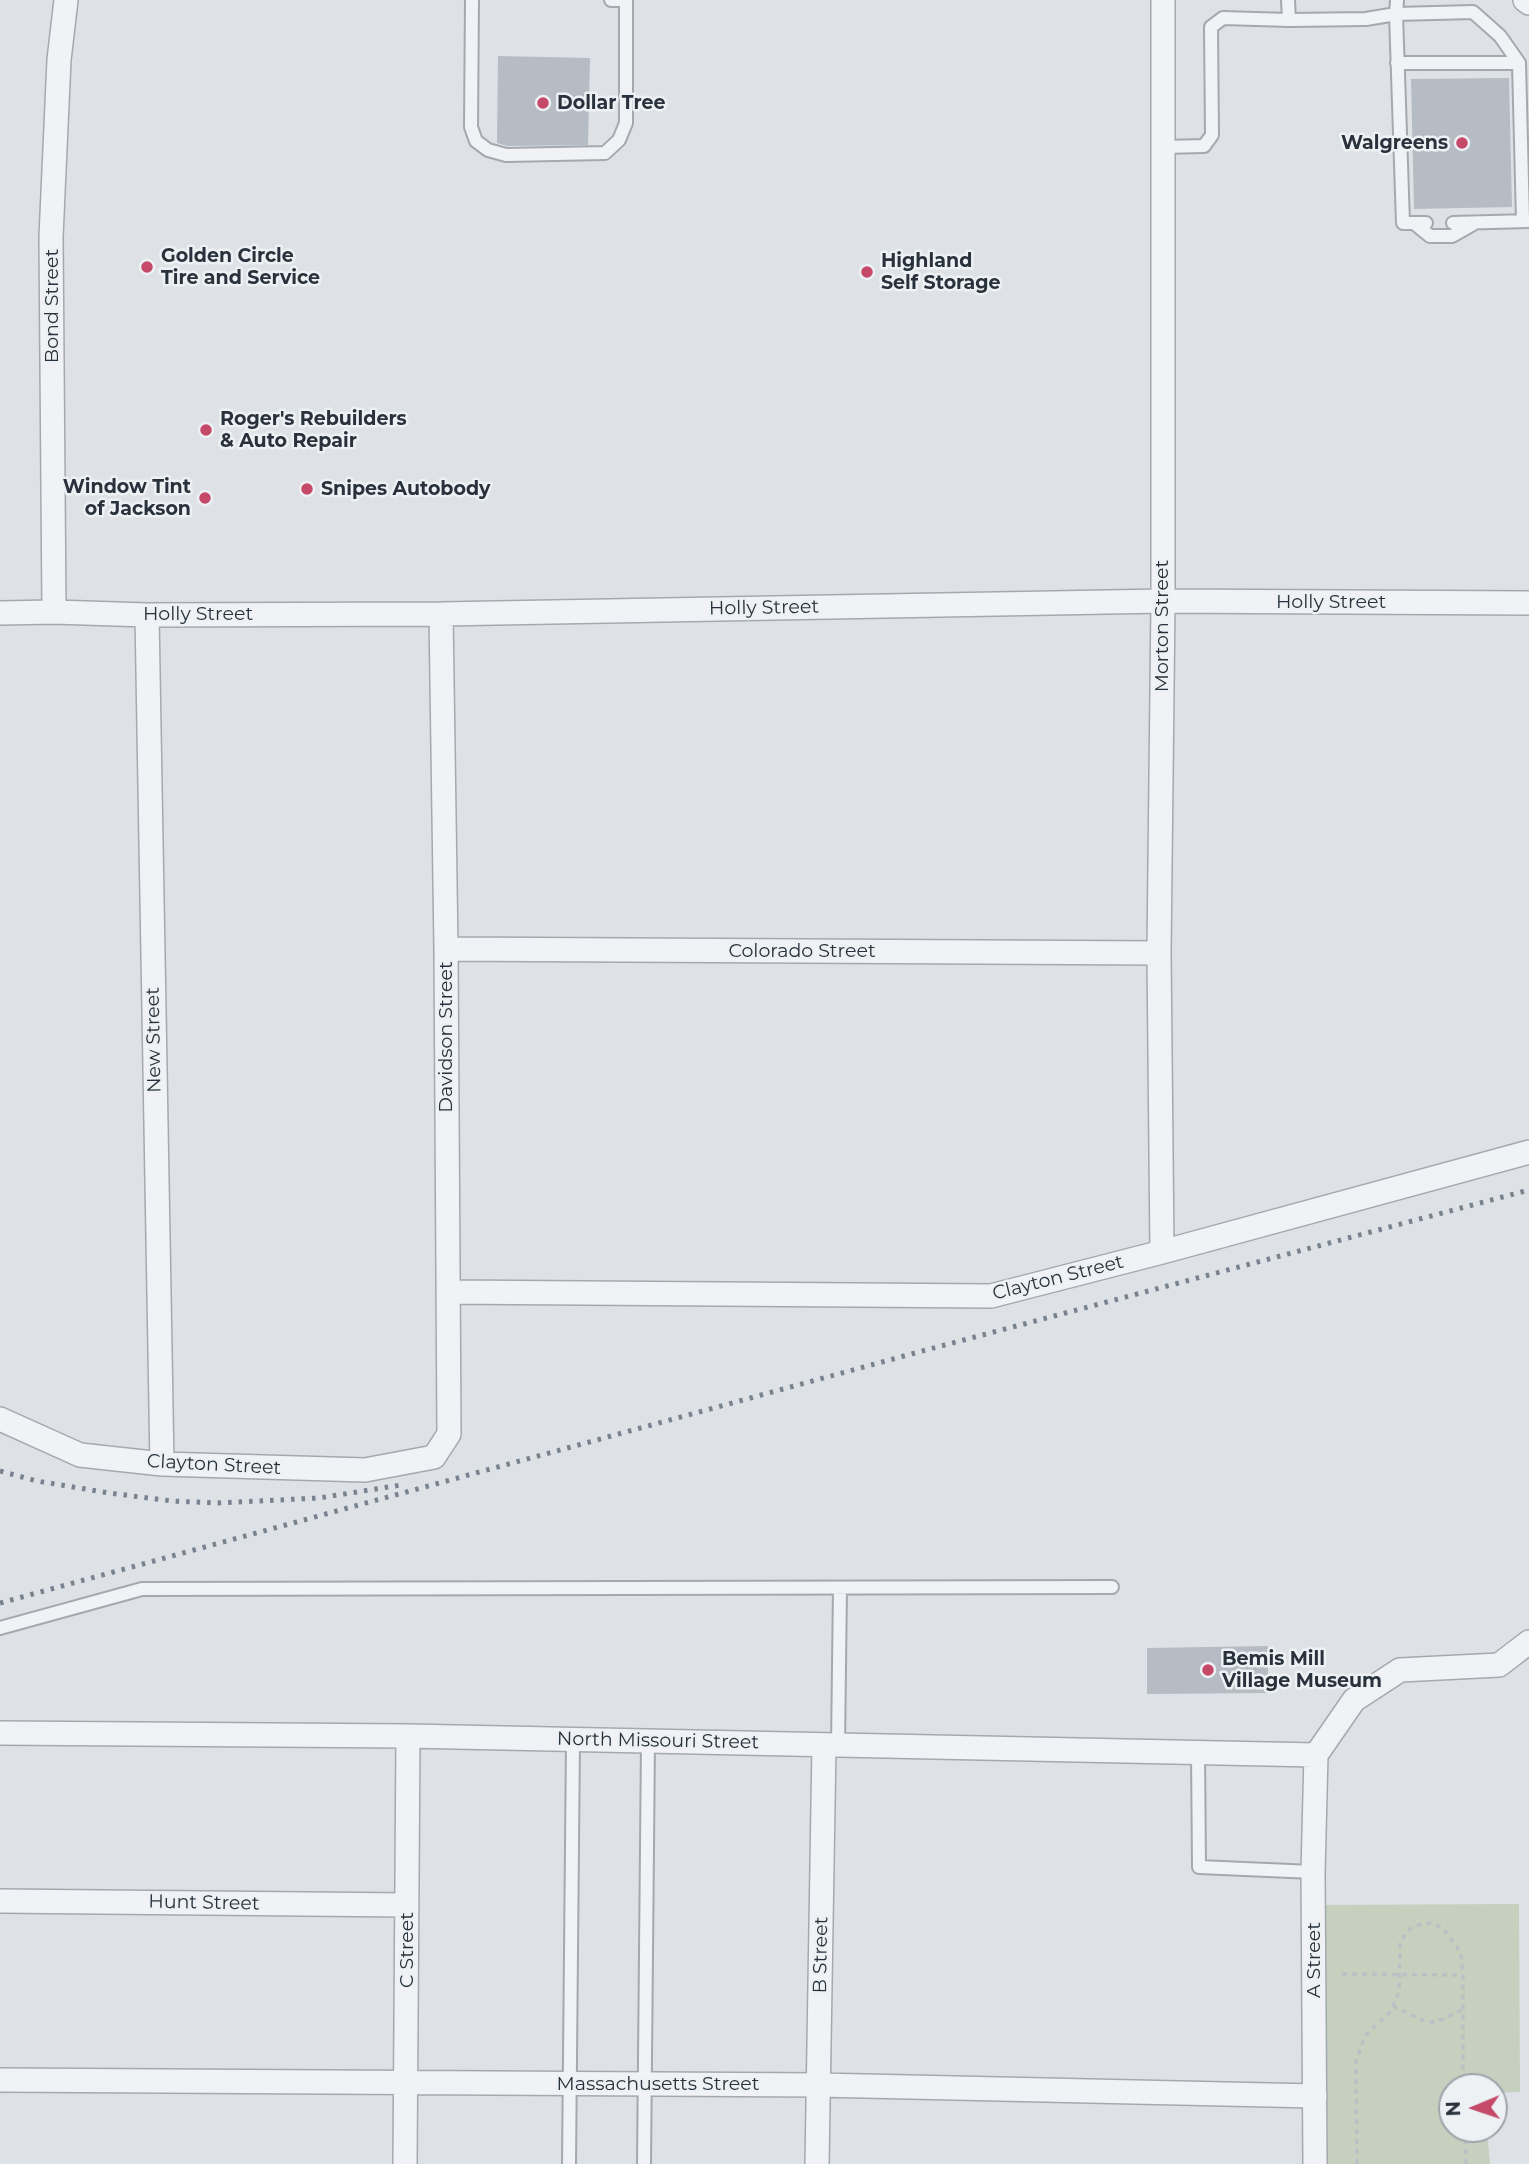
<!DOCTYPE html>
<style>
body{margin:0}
#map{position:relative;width:1529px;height:2164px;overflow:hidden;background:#dee2e6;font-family:Montserrat,sans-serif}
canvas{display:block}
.north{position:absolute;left:1438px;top:2073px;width:70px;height:70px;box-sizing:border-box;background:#edf1f4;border:2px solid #9ea4aa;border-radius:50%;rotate:268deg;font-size:19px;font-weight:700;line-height:28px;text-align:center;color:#28313c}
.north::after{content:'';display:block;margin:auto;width:24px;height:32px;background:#c54969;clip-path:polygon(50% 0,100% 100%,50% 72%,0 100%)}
</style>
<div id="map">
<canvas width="1529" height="2164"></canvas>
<div class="north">N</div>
</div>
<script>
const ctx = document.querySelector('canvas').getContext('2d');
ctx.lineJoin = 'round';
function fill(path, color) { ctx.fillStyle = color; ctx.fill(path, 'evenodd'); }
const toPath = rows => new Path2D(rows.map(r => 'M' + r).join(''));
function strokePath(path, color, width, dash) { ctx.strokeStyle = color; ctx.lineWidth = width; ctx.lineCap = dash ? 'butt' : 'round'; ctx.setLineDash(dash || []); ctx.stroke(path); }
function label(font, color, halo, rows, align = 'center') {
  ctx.font = font + ' Montserrat,sans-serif'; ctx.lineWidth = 5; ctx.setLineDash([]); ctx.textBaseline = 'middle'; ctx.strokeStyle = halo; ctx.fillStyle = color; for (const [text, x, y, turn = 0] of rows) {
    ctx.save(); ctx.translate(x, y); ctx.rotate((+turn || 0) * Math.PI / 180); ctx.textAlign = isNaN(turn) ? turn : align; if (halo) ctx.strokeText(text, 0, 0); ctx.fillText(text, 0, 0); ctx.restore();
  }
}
const green = toPath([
 [1519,1904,1520,2092,1494,2093,1494,2087,1452,2087,1452,2129,1487,2129,1490,2164,1315,2164,1314,1905]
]);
const building = toPath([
 [498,56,590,58,588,145,507,146,497,143],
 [1509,78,1512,207,1414,209,1411,79],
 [1268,1646,1268,1693,1147,1694,1147,1648]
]);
const path = toPath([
 [1342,1974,1462,1975],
 [1393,2006,1426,2022,1436,2022,1462,2010],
 [1465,2129,1466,2164],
 [1357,2164,1356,2061,1365,2036,1390,2012,1395,2002,1399,1991,1400,1944,1405,1934,1412,1927,1423,1924,1431,1923,1443,1928,1461,1953,1463,1975,1463,2087]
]);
const lane = toPath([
 [472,0,471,127,476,141,488,150,506,155,605,153,619,140,626,123,626,0],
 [611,0,626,0],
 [1289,20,1366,19,1396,14,1397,0],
 [1397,63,1519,63],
 [1163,147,1204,146,1212,135,1211,27,1223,18,1289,20,1288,0],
 [1414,223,1430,236,1452,236,1475,223],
 [1426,223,1403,223,1396,14,1473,12,1500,36,1519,63,1523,221],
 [1453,223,1529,221],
 [0,1628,142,1589,1112,1587],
 [838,1745,840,1588],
 [1198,1753,1199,1867,1313,1872],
 [569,2164,573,1739],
 [644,2164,648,1741]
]);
const street = toPath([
 [1525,0,1529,3],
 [54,612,51,237,59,60,66,0],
 [0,613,54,612,147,615,441,614,1163,601,1529,603],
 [147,615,162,1464],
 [446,949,1159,953],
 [1162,1252,1159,953,1163,601,1163,0],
 [448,1292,991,1296,1162,1252,1529,1152],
 [0,1419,80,1455,162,1464,365,1470,434,1457,449,1434,446,949,441,614],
 [0,1733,408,1736,1316,1755],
 [1316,1755,1354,1700,1400,1670,1499,1665,1529,1642],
 [0,1901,407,1905],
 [0,2080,819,2085,1315,2096],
 [405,2164,408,1736],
 [817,2164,824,1745],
 [1315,2164,1313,1872,1316,1755]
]);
const rail = toPath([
 [0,1471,37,1481,109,1493,172,1501,217,1503,319,1498,401,1485],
 [0,1603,926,1350,1529,1190]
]);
const markers = [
 [543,103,7,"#c54969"],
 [1462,143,7,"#c54969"],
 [147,267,7,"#c54969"],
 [867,272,7,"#c54969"],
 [206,430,7,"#c54969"],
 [307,489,7,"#c54969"],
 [205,498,7,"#c54969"],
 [1208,1670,7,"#c54969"]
];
const poiNames = [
 ["Dollar Tree",557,103],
 ["Walgreens",1448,143,"right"],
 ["Golden Circle",161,256],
 ["Tire and Service",161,278],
 ["Highland",881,261],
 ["Self Storage",881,283],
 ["Roger's Rebuilders",220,419],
 ["& Auto Repair",220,441],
 ["Window Tint",191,487,"right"],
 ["of Jackson",191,509,"right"],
 ["Snipes Autobody",321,489],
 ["Bemis Mill",1222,1659],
 ["Village Museum",1222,1681]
];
const streetNames = [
 ["Bond Street",52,306,-90],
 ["Holly Street",1331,602],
 ["Holly Street",764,608,-1],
 ["Holly Street",198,614],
 ["Morton Street",1162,626,-90],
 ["Colorado Street",802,951],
 ["Davidson Street",446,1037,-90],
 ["New Street",154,1040,-91],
 ["Clayton Street",1058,1278,-14],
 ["Clayton Street",214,1465,3],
 ["North Missouri Street",658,1741,1],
 ["Hunt Street",204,1903,1],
 ["C Street",407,1950,-90],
 ["B Street",821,1955,-89],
 ["A Street",1314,1960,-90],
 ["Massachusetts Street",658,2084]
];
fill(green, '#c5d0bf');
fill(building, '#b5bcc3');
strokePath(lane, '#a4a9b0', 16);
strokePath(street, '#a4a9b0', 26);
strokePath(path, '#bcc0c5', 3.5, [5, 5]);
strokePath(lane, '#f0f2f5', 12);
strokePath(street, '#f0f2f5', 23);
strokePath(rail, '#78838f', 5, [3.5, 7]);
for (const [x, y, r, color] of markers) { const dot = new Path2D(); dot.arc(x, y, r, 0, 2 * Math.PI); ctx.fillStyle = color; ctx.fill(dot); strokePath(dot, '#edf1f4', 2.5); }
label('bold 19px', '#28313c', '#edf1f4', poiNames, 'left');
label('19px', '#28313c', '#edf1f4', streetNames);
</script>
